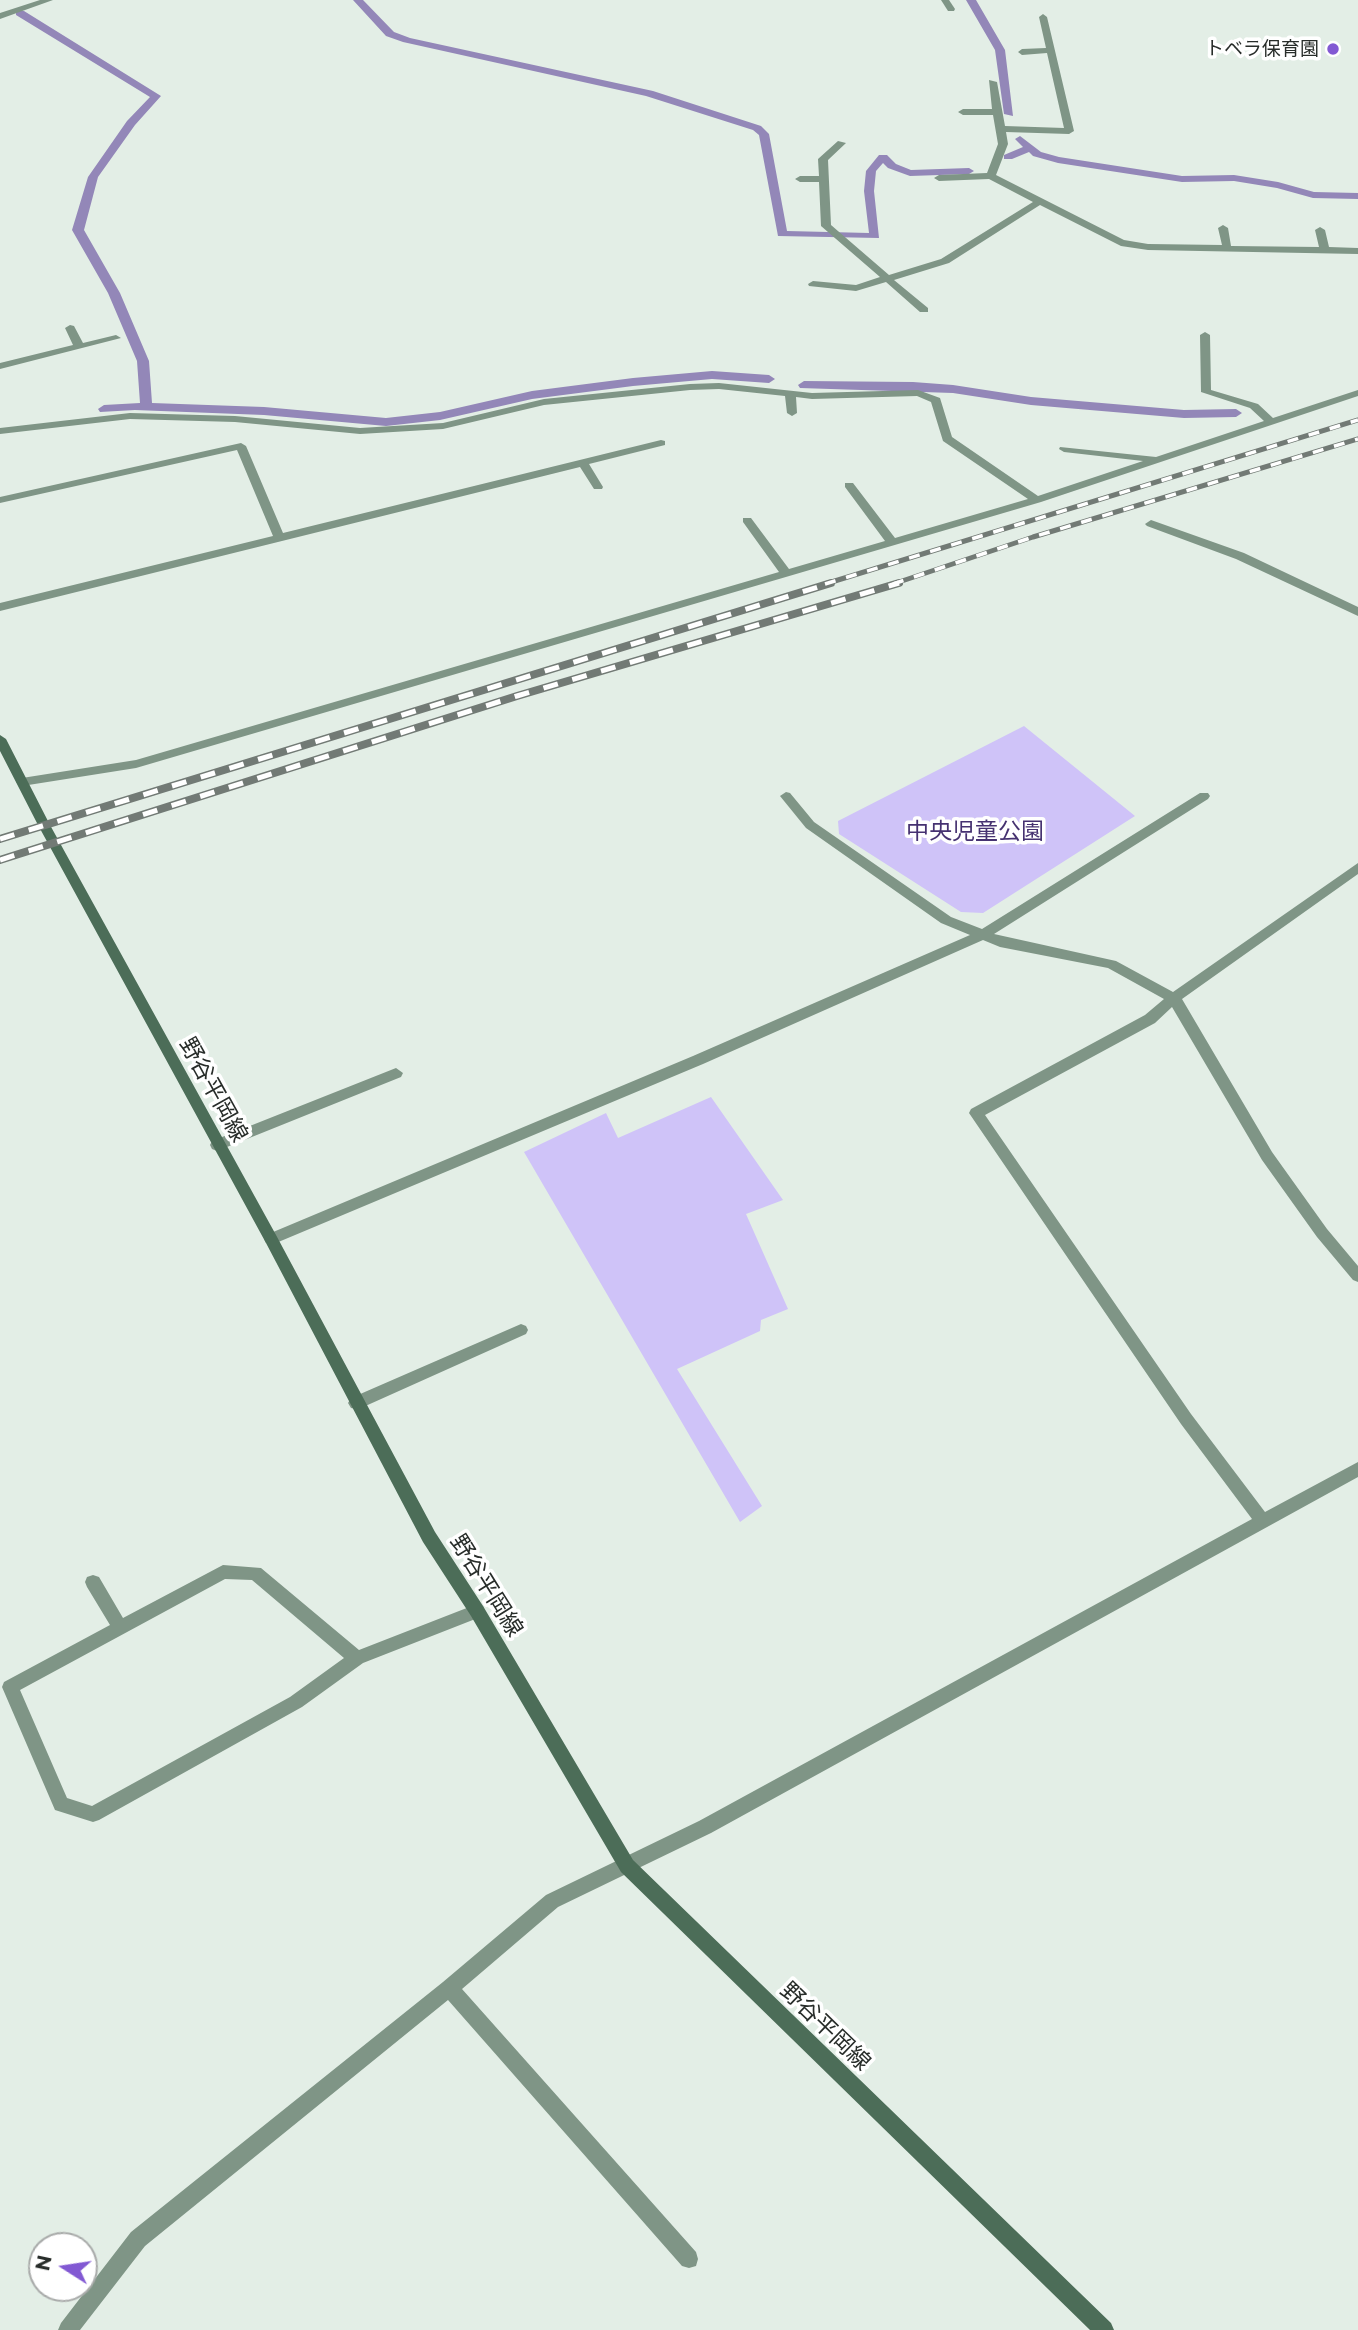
<!DOCTYPE html>
<meta charset="utf-8">
<style>
body{margin:0}
#map{position:relative;width:1358px;height:2330px;overflow:hidden;background:#e3eee6;font-family:Montserrat,sans-serif}
canvas{display:block}
.north{position:absolute;left:28px;top:2232px;width:70px;height:70px;box-sizing:border-box;background:#fff;border:2px solid #a9abaa;border-radius:50%;rotate:282deg;font-size:19px;font-weight:700;line-height:28px;text-align:center;color:#282d2a}
.north::after{content:'';display:block;margin:auto;width:24px;height:32px;background:#8259d3;clip-path:polygon(50% 0,100% 100%,50% 72%,0 100%)}
</style>
<div id="map">
<canvas width="1358" height="2330"></canvas>
<div class="north">N</div>
</div>
<script>
const ctx = document.querySelector('canvas').getContext('2d');
ctx.lineJoin = 'round';
function fill(path, color) { ctx.fillStyle = color; ctx.fill(path, 'evenodd'); }
const toPath = rows => new Path2D(rows.map(r => 'M' + r).join(''));
function strokePath(path, color, width, dash) { ctx.strokeStyle = color; ctx.lineWidth = width; ctx.lineCap = dash ? 'butt' : 'round'; ctx.setLineDash(dash || []); ctx.stroke(path); }
function label(font, color, halo, rows, align = 'center') {
  ctx.font = font + ' Montserrat,"Noto Sans JP",sans-serif'; ctx.lineWidth = 7; ctx.setLineDash([]); ctx.textBaseline = 'middle'; ctx.strokeStyle = halo; ctx.fillStyle = color; for (const [text, x, y, turn = 0] of rows) {
    ctx.save(); ctx.translate(x, y); ctx.rotate((+turn || 0) * Math.PI / 180); ctx.textAlign = isNaN(turn) ? turn : align; if (halo) ctx.strokeText(text, 0, 0); ctx.fillText(text, 0, 0); ctx.restore();
  }
}
const green = toPath([
 [1024,726,1135,816,983,913,961,912,839,834,838,821],
 [711,1097,783,1200,746,1214,788,1309,761,1320,760,1331,677,1369,762,1506,740,1522,524,1152,606,1113,618,1138]
]);
const stream = toPath([
 [353,0,363,0,394,32,410,38,653,91,761,126,769,134,787,231,869,233,864,191,866,171,879,155,887,155,896,164,911,170,969,168,974,171,969,174,910,176,888,168,883,163,876,171,874,191,879,238,778,236,759,135,753,130,646,96,403,42,386,36,353,0],
 [966,0,976,0,1005,50,1013,116,1004,114,995,50,966,0],
 [16,11,24,11,161,96,135,125,98,177,84,230,120,293,149,361,152,403,264,407,386,418,440,412,532,391,633,378,712,371,769,375,775,379,769,383,712,379,633,386,532,399,440,420,386,426,264,415,135,410,100,412,98,409,104,405,140,403,137,361,108,293,72,230,88,177,127,121,150,97,16,15,16,11],
 [1020,136,1041,152,1059,157,1182,176,1234,175,1278,182,1314,192,1358,193,1358,199,1313,198,1277,188,1234,181,1182,182,1058,163,1033,156,1029,152,1012,159,1004,159,1004,155,1023,147,1015,139,1020,136],
 [804,381,913,382,953,385,1031,397,1184,410,1236,409,1242,413,1236,417,1184,418,1031,405,953,393,800,388,798,385,804,381]
]);
const lane = toPath([
 [941,0,949,0,955,9,954,11,948,11,941,0]
]);
const street = toPath([
 [40,0,53,0,0,19,0,13,40,0],
 [1043,14,1047,17,1074,131,1069,134,1006,132,1008,144,996,175,1124,240,1148,244,1222,245,1218,228,1223,225,1228,228,1231,246,1319,247,1315,230,1320,227,1325,230,1329,247,1358,248,1358,254,1148,250,1121,246,1040,205,949,263,894,280,928,308,928,312,920,312,886,282,856,291,809,286,808,284,813,281,856,285,880,277,821,226,819,182,800,182,795,179,800,176,819,176,818,159,838,141,846,143,828,160,831,225,889,275,941,259,1033,202,989,179,939,181,934,178,939,175,987,173,998,144,993,115,963,115,958,112,963,109,992,109,989,80,997,82,1005,126,1064,128,1047,53,1022,55,1018,52,1022,49,1046,48,1039,17,1043,14],
 [70,325,74,326,83,343,116,335,121,338,0,369,0,363,73,345,65,328,70,325],
 [1205,332,1210,335,1211,390,1258,404,1273,418,1358,390,1358,396,1041,502,136,768,22,786,16,782,22,778,136,760,779,572,743,522,743,518,751,518,789,569,885,541,845,487,845,483,853,483,895,538,1028,499,943,441,931,402,917,396,812,399,796,397,797,413,792,416,787,413,785,396,719,389,690,390,544,405,443,429,360,434,235,422,130,419,0,434,0,428,130,413,235,416,360,428,443,423,544,399,690,384,719,383,812,393,918,390,940,398,952,437,1038,496,1143,461,1064,452,1059,449,1060,447,1156,457,1264,421,1250,408,1201,392,1200,335,1205,332],
 [661,440,665,441,665,445,589,464,603,487,602,489,594,489,580,467,0,611,0,603,273,536,237,450,0,503,0,497,241,443,246,446,283,533,661,440],
 [1151,520,1244,553,1358,607,1358,616,1236,559,1147,526,1145,524,1151,520],
 [786,792,790,793,814,822,951,917,982,929,1200,793,1208,793,1210,796,1208,799,994,934,1116,961,1173,992,1358,863,1358,874,1182,999,1272,1152,1327,1229,1358,1266,1358,1282,1353,1280,1317,1237,1262,1160,1172,1007,1155,1023,985,1115,1191,1414,1265,1512,1358,1462,1358,1477,711,1833,558,1907,462,1989,696,2252,698,2259,696,2266,689,2268,682,2266,448,2000,145,2246,80,2330,58,2330,61,2323,131,2232,443,1982,546,1895,699,1821,1252,1519,1181,1424,969,1113,971,1109,1145,1015,1164,999,1108,968,1000,947,983,940,703,1064,276,1243,266,1243,264,1239,266,1235,693,1056,970,935,941,923,806,828,780,796,786,792],
 [396,1068,403,1073,401,1077,222,1149,217,1151,212,1149,210,1145,212,1141,396,1068],
 [521,1324,526,1326,528,1330,526,1334,361,1408,356,1409,351,1408,348,1403,351,1398,521,1324],
 [223,1565,261,1568,359,1650,477,1604,483,1606,485,1611,483,1616,363,1663,302,1707,99,1820,93,1822,55,1810,2,1687,4,1682,110,1625,87,1587,85,1582,87,1577,93,1575,99,1577,123,1618,223,1565],
 [225,1579,252,1580,344,1658,290,1697,92,1806,67,1798,20,1690,225,1579]
]);
const secondary = toPath([
 [0,735,6,739,50,825,276,1235,435,1532,483,1606,633,1860,1111,2323,1114,2330,1090,2330,621,1872,471,1616,423,1542,266,1243,38,825,0,751,0,735]
]);
const railFar1 = toPath([
 [825,584,1358,420],
 [893,584,1033,537,1358,439]
]);
const rail = toPath([
 [0,839,831,583],
 [0,860,517,696,899,583]
]);
const markers = [
 [1333,49,7,"#8259d3"]
];
const farPoinames = [
 ["トベラ保育園",1319,49]
];
const parkNames = [
 ["中央児童公園",975,832]
];
const streetNames = [
 ["野谷平岡線",213,1090,61],
 ["野谷平岡線",486,1586,58],
 ["野谷平岡線",825,2027,44]
];
fill(green, '#cfc3f8');
fill(stream, '#9387b8');
fill(lane, '#7f9586');
fill(street, '#7f9586');
fill(secondary, '#4c6d58');
strokePath(railFar1, '#727a75', 5);
strokePath(rail, '#727a75', 8);
strokePath(railFar1, '#fff', 3.5, [11]);
strokePath(rail, '#fff', 5, [15]);
for (const [x, y, r, color] of markers) { const dot = new Path2D(); dot.arc(x, y, r, 0, 2 * Math.PI); ctx.fillStyle = color; ctx.fill(dot); strokePath(dot, '#fff', 2.5); }
label('19px', '#282d2a', '#fff', farPoinames, 'right');
label('23px', '#463271', '#fff', parkNames);
label('23px', '#282d2a', '#fff', streetNames);
</script>
